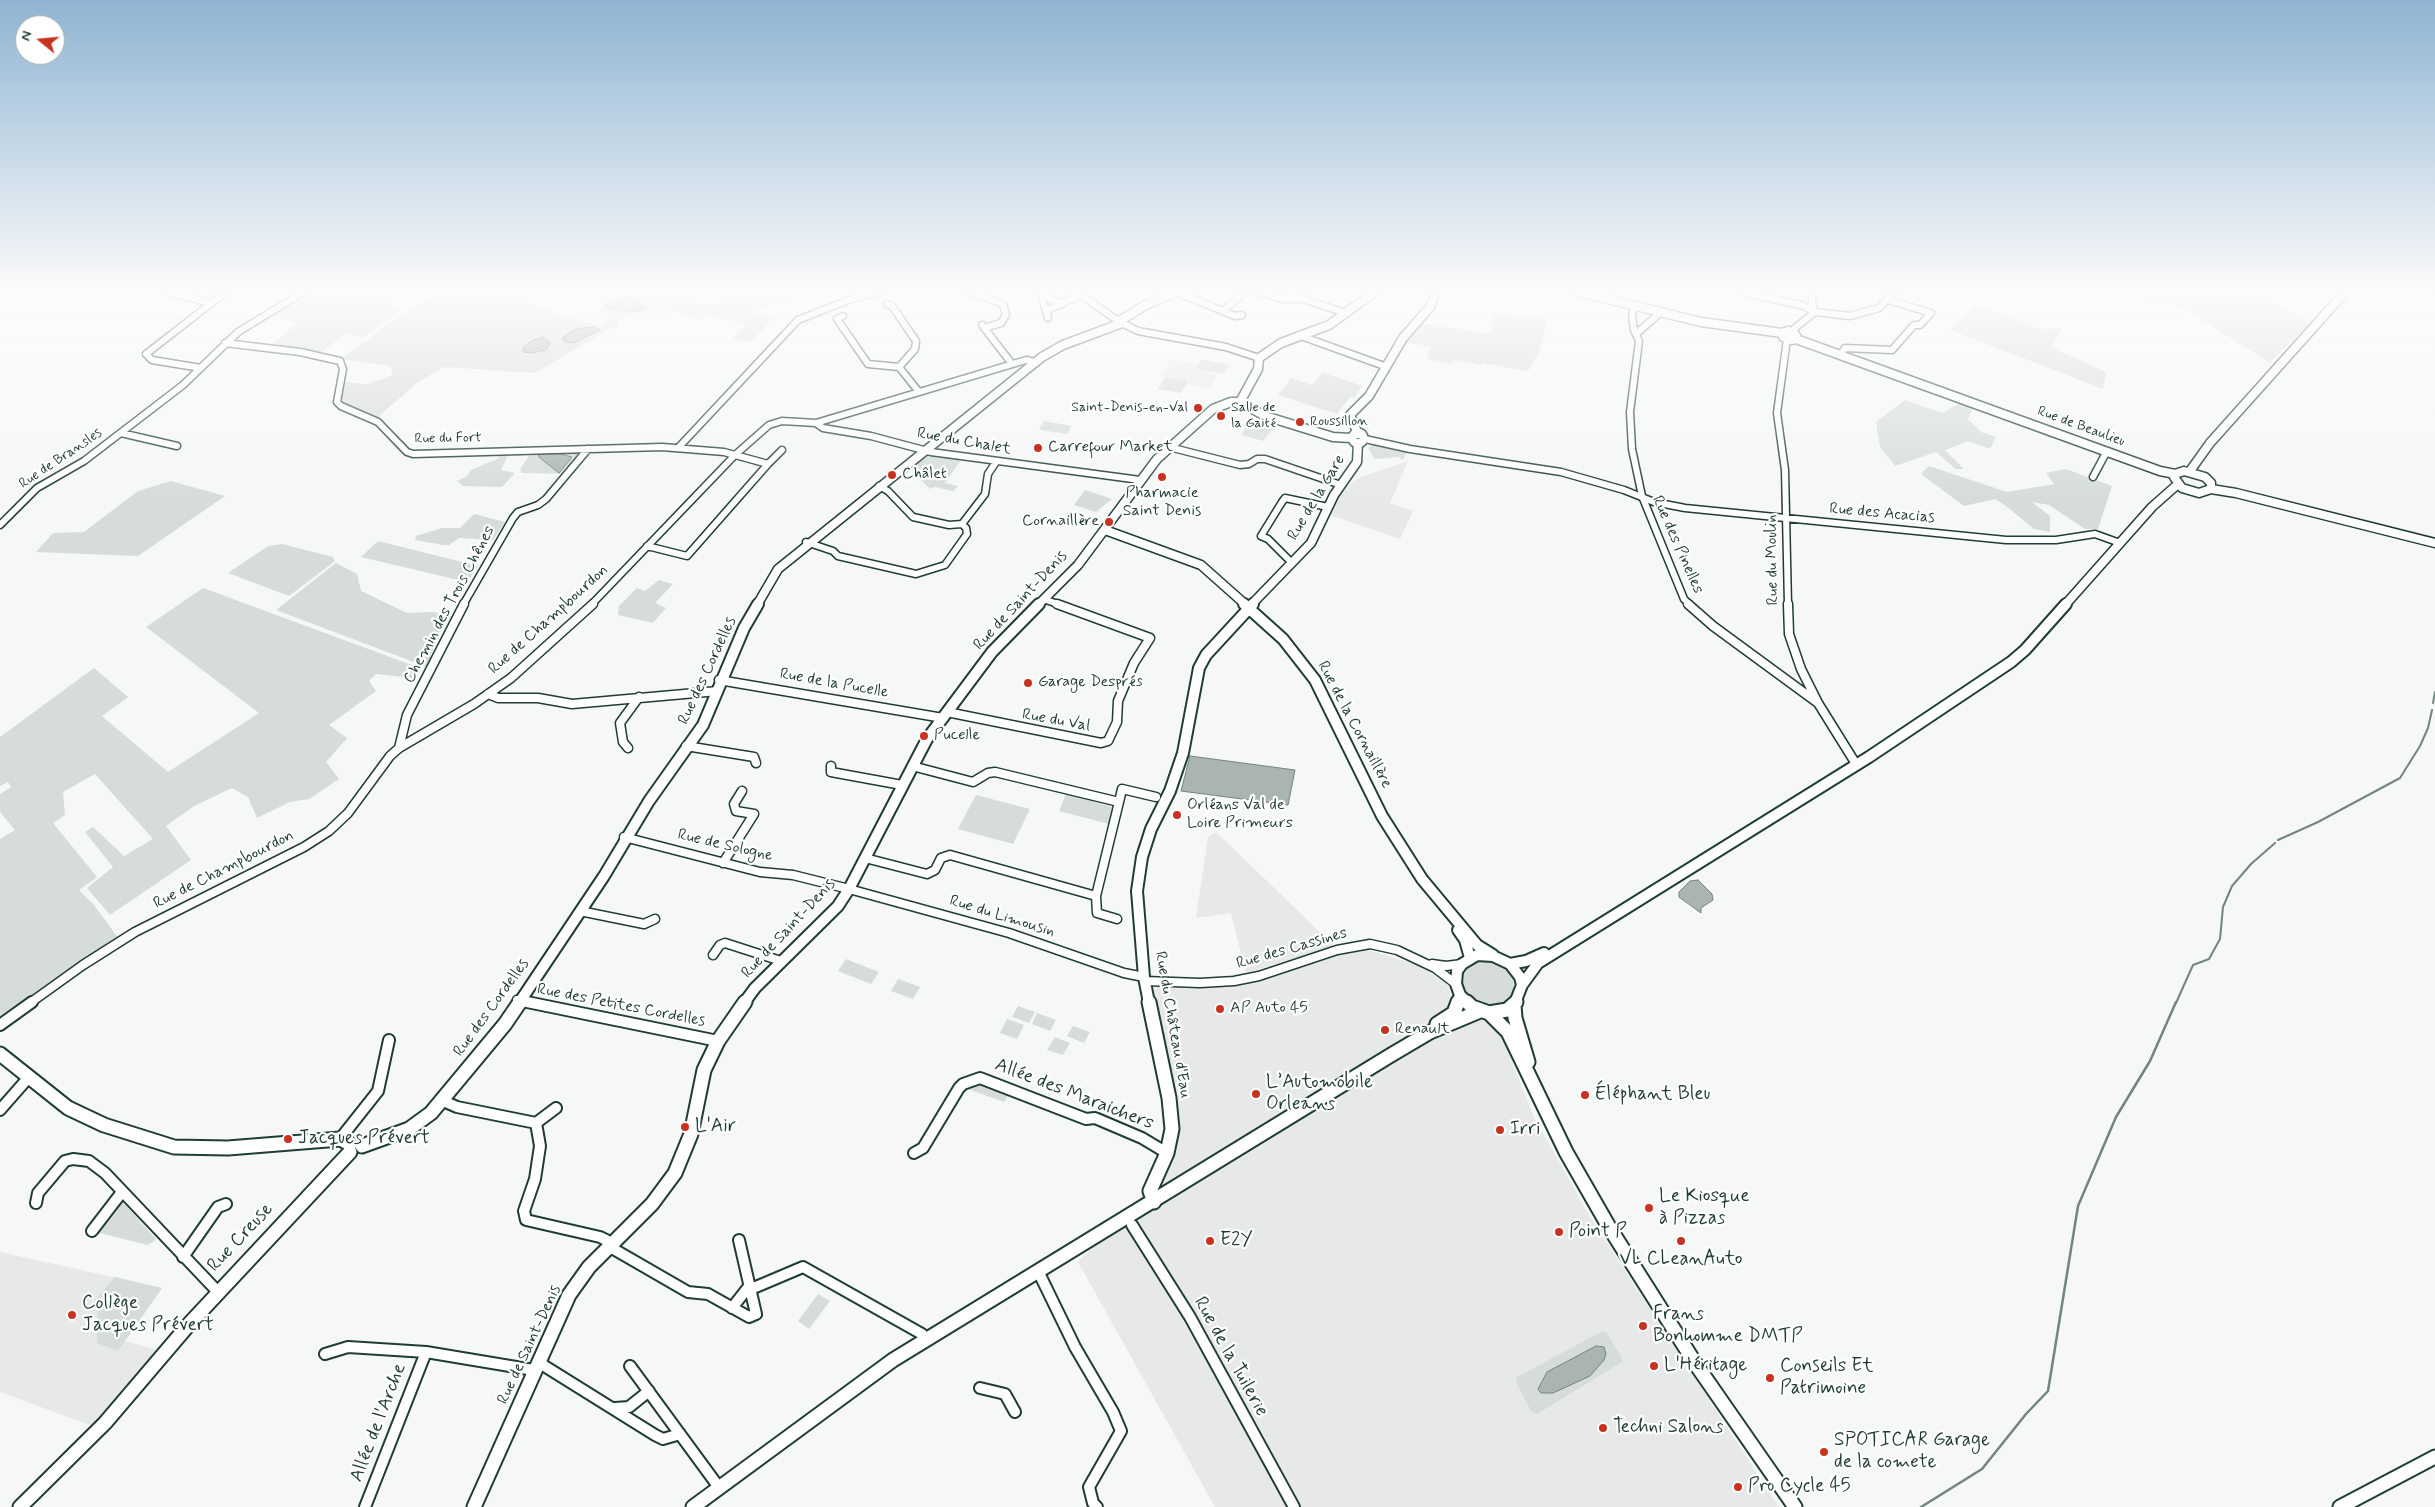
<!DOCTYPE html>
<meta charset="utf-8">
<style>
body{margin:0}
#map{position:relative;width:2435px;height:1507px;overflow:hidden;background:#f6f7f7;font-family:Mynerve,sans-serif}
canvas{display:block}
.north{position:absolute;left:15px;top:15px;width:50px;height:50px;box-sizing:border-box;background:#fff;border:1px solid #a5b1ae;border-radius:50%;rotate:287deg;font-size:14px;font-weight:700;line-height:20px;text-align:center;color:#1f3d34}
.north::after{content:'';display:block;margin:auto;width:18px;height:22px;background:#c8321e;clip-path:polygon(50% 0,100% 100%,50% 72%,0 100%)}
</style>
<div id="map">
<canvas width="2435" height="1507"></canvas>
<div class="north">N</div>
</div>
<script>
const ctx = document.querySelector('canvas').getContext('2d');
ctx.lineJoin = 'round';
function fill(path, color) { ctx.fillStyle = color; ctx.fill(path, 'evenodd'); }
const toPath = rows => new Path2D(rows.map(r => 'M' + r).join(''));
function strokePath(path, color, width, dash) { ctx.strokeStyle = color; ctx.lineWidth = width; ctx.lineCap = dash ? 'butt' : 'round'; ctx.setLineDash(dash || []); ctx.stroke(path); }
function label(font, color, halo, rows, align = 'center') {
  ctx.font = font + ' Mynerve,sans-serif'; ctx.lineWidth = 4.5; ctx.setLineDash([]); ctx.textBaseline = 'middle'; ctx.strokeStyle = halo; ctx.fillStyle = color; for (const [text, x, y, turn = 0] of rows) {
    ctx.save(); ctx.translate(x, y); ctx.rotate((+turn || 0) * Math.PI / 180); ctx.textAlign = isNaN(turn) ? turn : align; if (halo) ctx.strokeText(text, 0, 0); ctx.fillText(text, 0, 0); ctx.restore();
  }
}
const built = toPath([
 [1171,359,1198,364,1196,370,1218,374,1210,389,1187,384,1189,381,1162,376],
 [1408,461,1390,503,1413,511,1400,539,1328,514,1339,493,1352,482,1361,477],
 [1216,832,1294,907,1334,946,1246,973,1231,913,1196,918,1208,837],
 [1358,947,1415,964,1443,980,1453,993,1455,1003,1452,1009,1489,1021,1499,1029,1533,1115,1589,1215,1779,1507,1215,1507,1078,1262,1140,1199,1164,1142,1166,1132,1150,993,1160,986,1236,986],
 [0,1252,162,1288,125,1341,158,1350,92,1426,0,1392]
]);
const green = toPath([
 [309,291,362,291,403,309,362,338,344,334,319,354,270,346,297,323,266,315],
 [458,291,496,291,578,321,603,325,604,319,611,314,597,311,605,307,645,308,631,296,604,305,604,302,627,294,619,291,697,291,688,299,707,305,721,303,737,291,796,291,800,295,751,313,775,317,750,342,732,339,746,324,707,315,701,319,669,310,626,315,618,318,618,324,535,373,444,367,417,383,380,415,380,419,343,403,342,395,345,382,367,384,393,375,390,366,341,359,414,305],
 [2129,291,2246,291,2296,314,2309,324,2270,363,2180,306,2142,300],
 [1976,304,2041,329,2062,328,2051,347,2106,372,2103,389,1950,330],
 [1494,314,1548,319,1539,353,1528,371,1482,363,1481,365,1454,360,1450,364,1427,359,1431,347,1405,342,1421,323,1491,334],
 [1202,359,1229,365,1224,374,1195,369],
 [1322,372,1362,386,1355,398,1350,397,1337,414,1278,395,1291,378,1312,385],
 [1165,377,1188,381,1181,393,1158,389],
 [1905,400,1942,413,1960,403,1974,406,1968,419,1981,432,1996,437,1990,449,1968,441,1945,450,1964,469,1956,469,1936,452,1895,466,1880,447,1876,422],
 [1044,421,1072,426,1067,434,1041,430,1039,428],
 [1253,421,1260,421,1275,426,1263,441,1241,435,1248,424],
 [1373,443,1407,451,1404,459,1401,460,1400,457,1375,459,1368,448],
 [574,450,580,454,563,474,522,473,520,469,529,456,534,453,556,455],
 [509,453,501,470,515,473,502,487,463,486,457,481,467,476,471,470,497,459,500,454],
 [925,455,961,460,945,483,958,486,953,491,935,487,930,489,910,469],
 [1929,466,2007,492,2054,484,2046,473,2066,469,2112,486,2098,529,2085,529,2049,505,2032,502,2050,516,2050,532,2034,529,2006,506,1995,499,1964,506,1921,474],
 [171,481,225,496,138,556,36,552,53,533,84,532,138,491],
 [1085,490,1112,499,1096,512,1074,505],
 [474,514,505,522,493,540,459,538,449,545,443,545,415,540,416,536,442,528,460,528],
 [378,541,478,566,467,582,361,557],
 [282,544,333,557,335,561,289,596,228,573,268,546],
 [336,563,357,574,361,591,407,613,433,612,452,616,440,629,427,667,276,610],
 [659,580,673,584,655,603,666,608,653,623,618,615,619,606,637,588,645,591],
 [203,588,420,668,412,678,376,674,369,681,376,691,329,725,347,738,326,762,339,779,309,799,290,802,257,818,248,797,232,788,194,806,166,826,191,860,110,915,87,888,113,867,85,832,93,827,124,856,153,839,95,774,63,792,65,815,53,823,97,877,79,890,94,905,119,939,0,1022,0,839,15,830,0,812,0,794,11,787,8,782,0,786,0,737,94,668,128,697,102,716,168,772,259,713,146,627],
 [1066,794,1112,807,1109,824,1059,811],
 [976,795,1030,809,1013,844,958,829],
 [846,959,858,964,879,972,871,984,838,971],
 [1482,959,1500,963,1513,976,1514,992,1504,1005,1487,1008,1470,1000,1460,986,1462,971,1474,961],
 [898,979,920,987,913,999,891,991],
 [1018,1006,1035,1012,1029,1023,1012,1017],
 [1037,1013,1056,1020,1050,1031,1032,1024],
 [1007,1019,1024,1025,1017,1039,1000,1033],
 [1073,1026,1090,1032,1084,1043,1067,1036],
 [1055,1037,1070,1043,1063,1055,1047,1050],
 [981,1083,1009,1094,1004,1102,965,1088],
 [120,1199,156,1239,153,1242,147,1245,100,1233,98,1230,99,1226,104,1227,118,1210,113,1208],
 [115,1277,162,1288,118,1351,97,1343,98,1297],
 [818,1294,830,1301,809,1329,798,1321],
 [1601,1332,1606,1332,1622,1358,1622,1362,1537,1414,1531,1411,1516,1382,1517,1377]
]);
const water = toPath([
 [631,296,646,309,629,312,605,307,604,305,631,296],
 [593,327,600,330,573,343,565,342,562,338,576,329,593,327],
 [543,337,550,343,546,350,532,353,523,352,524,347,531,341,543,337],
 [537,453,557,453,572,457,559,473,540,458,537,453],
 [1190,756,1295,770,1288,805,1181,791,1190,756],
 [1698,880,1712,894,1713,900,1701,908,1701,913,1679,897,1679,892,1690,881,1698,880],
 [1596,1346,1604,1347,1606,1354,1604,1360,1590,1376,1553,1393,1541,1393,1538,1389,1547,1372,1596,1346]
]);
const streamFar1 = toPath([
 [2433,703,2435,692],
 [2278,840,2318,822,2400,778,2420,746,2428,728,2432,710],
 [2176,1003,2193,965,2209,959,2220,939,2223,907,2232,886,2251,864,2275,843]
]);
const stream = toPath([
 [1921,1507,1982,1469,2026,1414,2048,1391,2078,1206,2116,1117,2150,1061,2176,1002]
]);
const streetFar2 = toPath([
 [163,291,211,303],
 [969,291,1003,304,1006,315,1001,323,984,328],
 [1075,291,1117,320],
 [1256,291,1286,300,1298,291],
 [1738,291,1804,306,1815,312,1850,316,1879,308,1896,291],
 [1812,291,1812,304,1815,312],
 [1176,292,1235,316,1242,315],
 [1290,299,1303,299,1346,313],
 [887,304,892,306,916,341,915,349,899,367],
 [1634,305,1632,316,1634,330,1639,341,1630,412,1632,449,1642,496,1684,599,1690,605],
 [1046,311,1080,295],
 [1223,311,1245,291],
 [843,316,837,319,868,364,899,367,919,392],
 [1048,318,1041,295,1062,304],
 [1122,323,1138,331,1226,347,1259,358],
 [982,325,1012,364],
 [1790,332,1815,312],
 [1637,333,1661,312],
 [1301,336,1387,367],
 [1787,339,1777,413,1785,470,1788,605],
 [225,343,300,352,340,361,343,369,337,402,341,406,378,422,407,452,413,454,662,447,724,452,768,464,687,556,647,546],
 [1840,355,1845,348,1892,350,1914,325,1920,325,1931,313,1888,300],
 [201,368,152,360,146,354,227,291],
 [816,423,823,428,871,436,931,452,1140,480],
 [121,433,177,446],
 [1365,439,1410,449,1561,472,1624,490,1654,502,1685,508,2006,540,2056,540,2095,534,2120,543],
 [1169,447,1240,465,1249,464,1257,459,1265,459,1341,485],
 [678,448,798,320,851,299,883,291],
 [768,464,782,450],
 [2093,477,2107,451],
 [879,486,888,491,913,517,949,525,962,524,985,494,988,474,996,462],
 [0,525,37,488,84,461,183,385,238,332,305,291],
 [806,542,833,551,838,556,916,574,945,565,967,534,966,528,962,524],
 [1292,563,1268,539,1261,536,1282,502,1285,498,1328,507],
 [1046,600,1061,605],
 [463,605,513,518,518,512,538,505,546,499,588,449],
 [591,605,735,455,769,425,782,421,816,423,1026,360,1035,362]
]);
const streetFar1 = toPath([
 [1688,604,1713,626,1818,703],
 [1788,604,1789,634,1801,669,1818,703,1856,764],
 [719,680,943,718],
 [488,694,498,698,538,698,572,704,718,691],
 [947,712,1101,743,1108,741,1117,722,1118,701,1134,663,1150,638,1057,604],
 [686,746,754,757,756,763],
 [399,748,407,715,464,604],
 [628,748,623,742,620,723,639,697],
 [831,766,831,772,902,785],
 [1119,802,1122,789,1156,797],
 [624,837,760,872,793,875,849,889,1009,933,1124,973,1144,977],
 [865,858,927,874,935,870,941,858,950,855,1096,896,1119,802,995,772,988,773,973,782,912,766],
 [723,863,754,814,736,811,734,804,742,791],
 [1096,896,1097,913,1117,919],
 [580,911,644,924,655,919],
 [713,955,720,945,725,943,781,961],
 [1432,964,1446,966,1462,964],
 [1145,981,1200,983,1234,981,1259,976,1337,950,1370,944,1397,950,1435,968,1456,984],
 [517,1000,533,1003],
 [30,1003,83,965,135,932,304,847,329,831,348,813,390,756,399,748,474,704,511,678,593,604]
]);
const street = toPath([
 [527,1002,718,1041],
 [0,1025,32,1002],
 [441,1100,457,1107,536,1123,540,1146,535,1179,524,1211,526,1220,600,1237,614,1244],
 [0,1110,29,1077],
 [536,1123,556,1108],
 [340,1139,378,1091,389,1040],
 [914,1153,923,1148,959,1088,963,1084,980,1078,1086,1119,1095,1118,1142,1138,1167,1153],
 [36,1203,38,1193,65,1161,73,1159,89,1161,105,1173,218,1292],
 [1132,1225,1190,1317,1294,1507],
 [92,1231,122,1192],
 [610,1247,688,1292,708,1294,749,1317,756,1314,739,1240],
 [183,1257,218,1207,226,1204],
 [1039,1273,1075,1347,1113,1412,1121,1431,1089,1487,1093,1503,1097,1507],
 [751,1289,803,1267,922,1334,926,1341],
 [732,1308,750,1285],
 [325,1354,348,1347,426,1352,534,1370],
 [538,1362,655,1435,663,1439,680,1434],
 [630,1366,718,1486],
 [980,1388,1005,1394,1015,1412],
 [615,1408,629,1407,649,1391],
 [365,1507,426,1352]
]);
const secondaryFar2 = toPath([
 [1575,291,1701,322,1782,333],
 [1121,320,1144,306,1178,291],
 [1788,331,1795,334,1797,338,1792,340,1783,337,1782,333,1788,331],
 [1796,339,2160,471,2175,474],
 [1240,402,1258,369,1259,358,1281,343,1329,325,1376,291],
 '1352.5 438a5.5 5.5 0 1 1 11 0a5.5 5.5 0 1 1-11 0Z',
 [1358,434,1350,415,1369,396,1403,338,1430,307,1436,291],
 [2184,471,2205,477,2211,483,2211,489,2199,493,2182,488,2174,477,2175,474,2184,471],
 [2190,471,2210,443,2346,291],
 [2211,489,2236,493,2435,543],
 [1105,530,1201,565,1246,605],
 [757,605,778,569,1042,357,1063,345,1122,323,1121,320],
 [1038,605,1078,565,1157,459,1213,409,1231,402,1240,402,1265,416,1333,437,1351,438],
 [1251,605,1311,543,1334,495,1357,462,1358,443],
 [2065,605,2152,507,2178,484]
]);
const secondaryFar1 = toPath([
 [1244,604,1283,639,1315,680,1382,816,1422,879,1477,945,1493,955],
 [1458,930,1465,940,1470,958],
 [1510,964,1526,961,1544,953],
 [1522,985,1538,963,1869,757,2011,662,2025,650,2066,604],
 [519,1003,604,876,649,801,703,725,744,628,758,604],
 [744,1003,755,988,838,906,849,889,927,739,992,652,1039,604],
 [1149,1003,1144,977,1137,891,1142,857,1151,829,1170,791,1183,753,1199,668,1206,655,1253,604],
 [1457,1003,1460,995],
 [1468,1003,1460,995,1456,984,1457,971,1462,964,1477,955,1493,956,1510,964,1520,977,1522,985,1515,1003]
]);
const secondary = toPath([
 [1149,1002,1169,1098,1172,1129,1167,1153,1150,1191,1154,1202],
 [1467,1002,1472,1007,1489,1013],
 [1514,1005,1515,1018,1528,1062],
 [1489,1013,1508,1032,1566,1152,1609,1227,1697,1366,1795,1507],
 [1489,1013,1507,1010,1516,1002],
 [1437,1024,1454,1013,1458,1002],
 [0,1054,68,1108,104,1125,174,1147,228,1148,340,1139,350,1144],
 [362,1146,409,1129,431,1113,505,1024,520,1002],
 [20,1507,105,1423,191,1322,350,1152],
 [474,1507,569,1295,589,1267,652,1204,675,1173,691,1134,704,1070,718,1041,745,1002],
 [693,1507,893,1360,1391,1055,1430,1032,1480,1011],
 [2340,1507,2435,1457]
]);
const markers = [
 [1198,408,5,"#c8321e"],
 [1221,416,5,"#c8321e"],
 [1300,422,5,"#c8321e"],
 [1038,448,5,"#c8321e"],
 [892,475,5,"#c8321e"],
 [1162,477,5,"#c8321e"],
 [1109,522,5,"#c8321e"],
 [1028,683,5,"#c8321e"],
 [924,736,5,"#c8321e"],
 [1177,815,5,"#c8321e"],
 [1220,1009,5,"#c8321e"],
 [1385,1030,5,"#c8321e"],
 [1256,1094,5,"#c8321e"],
 [1585,1095,5,"#c8321e"],
 [685,1127,5,"#c8321e"],
 [1500,1130,5,"#c8321e"],
 [288,1139,5,"#c8321e"],
 [1649,1208,5,"#c8321e"],
 [1559,1232,5,"#c8321e"],
 [1210,1241,5,"#c8321e"],
 [1681,1241,5,"#c8321e"],
 [72,1315,5,"#c8321e"],
 [1643,1326,5,"#c8321e"],
 [1654,1366,5,"#c8321e"],
 [1770,1378,5,"#c8321e"],
 [1603,1428,5,"#c8321e"],
 [1824,1452,5,"#c8321e"],
 [1738,1487,5,"#c8321e"]
];
const farPoinames = [
 ["Saint-Denis-en-Val",1188,408,"right"],
 ["Salle de",1231,408],
 ["la Gaité",1231,424],
 ["Roussillon",1310,422]
];
const farStreetnames = [
 ["Rue de Beaulieu",2081,427,20],
 ["Rue du Fort",448,439,-1],
 ["Rue de Bransles",61,459,-34]
];
const streetNames = [
 ["Rue du Chalet",964,442,10],
 ["Rue de la Gare",1317,498,-59],
 ["Rue des Acacias",1882,514,5],
 ["Rue des Pinelles",1677,545,66],
 ["Rue du Moulin",1773,560,-91],
 ["Rue de Saint-Denis",1021,601,-47],
 ["Chemin des Trois Chênes",450,605,-62],
 ["Rue de Champbourdon",549,620,-42],
 ["Rue des Cordelles",708,671,-65],
 ["Rue de la Pucelle",834,684,10],
 ["Rue du Val",1056,721,10],
 ["Rue de la Cornaillère",1354,725,62],
 ["Rue de Sologne",725,846,13],
 ["Rue de Champbourdon",224,870,-27],
 ["Rue du Limousin",1002,917,17],
 ["Rue de Saint-Denis",789,929,-47],
 ["Rue des Cassines",1292,949,-16],
 ["Rue des Petites Cordelles",621,1006,11],
 ["Rue des Cordelles",492,1008,-54],
 ["Rue du Château d'Eau",1172,1025,80],
 ["Rue de Saint-Denis",530,1345,-65]
];
const poiNames = [
 ["Carrefour Market",1048,448],
 ["Châlet",902,475],
 ["Pharmacie",1162,494,"center"],
 ["Saint Denis",1162,512,"center"],
 ["Cornaillère",1099,522,"right"],
 ["Garage Després",1038,683],
 ["Pucelle",934,736],
 ["Orléans Val de",1187,806],
 ["Loire Primeurs",1187,824],
 ["AP Auto 45",1230,1009],
 ["Renault",1395,1030]
];
const nearPoinames = [
 ["L’Automobile",1266,1083],
 ["Orleans",1266,1105],
 ["Éléphant Bleu",1595,1095],
 ["L'Air",695,1127],
 ["Irri",1510,1130],
 ["Jacques Prévert",298,1139],
 ["Le Kiosque",1659,1197],
 ["à Pizzas",1659,1219],
 ["Point P",1569,1232],
 ["E2Y",1220,1241],
 ["VL CLeanAuto",1681,1260,"center"],
 ["Collège",82,1304],
 ["Jacques Prévert",82,1326],
 ["Frans",1653,1315],
 ["Bonhomme DMTP",1653,1337],
 ["L'Héritage",1664,1366],
 ["Conseils Et",1780,1367],
 ["Patrimoine",1780,1389],
 ["Techni Salons",1613,1428],
 ["SPOTICAR Garage",1834,1441],
 ["de la comete",1834,1463],
 ["Pro Cycle 45",1748,1487]
];
const nearStreetnames = [
 ["Allée des Maraichers",1074,1095,21],
 ["Rue Creuse",241,1238,-47],
 ["Rue de la Tuilerie",1230,1357,61],
 ["Allée de l'Arche",379,1423,-69]
];
fill(built, '#e6e9e8');
fill(green, '#d6dcdb');
fill(water, '#aab5b1');
strokePath(water, '#72857f', 1);
strokePath(streamFar1, '#72857f', 2);
strokePath(stream, '#72857f', 2.5);
strokePath(streetFar2, '#1f3d34', 9);
strokePath(streetFar1, '#1f3d34', 11);
strokePath(street, '#1f3d34', 14);
strokePath(secondaryFar2, '#1f3d34', 11);
strokePath(secondaryFar1, '#1f3d34', 14);
strokePath(secondary, '#1f3d34', 17);
strokePath(streetFar2, '#fff', 6);
strokePath(streetFar1, '#fff', 8);
strokePath(street, '#fff', 10);
strokePath(secondaryFar2, '#fff', 8);
strokePath(secondaryFar1, '#fff', 10);
strokePath(secondary, '#fff', 13);
const sky = ctx.createLinearGradient(0, 0, 0, 502);
sky.addColorStop(0, '#8fb4d2');
sky.addColorStop(0.58, '#fbfbfb');
sky.addColorStop(1, '#fbfbfb00');
ctx.fillStyle = sky;
ctx.fillRect(0, 0, 2435, 502);
for (const [x, y, r, color] of markers) { const dot = new Path2D(); dot.arc(x, y, r, 0, 2 * Math.PI); ctx.fillStyle = color; ctx.fill(dot); strokePath(dot, '#fff', 2); }
label('14px', '#1f3d34', '#fff', farPoinames, 'left');
label('14px', '#1f3d34', '#fff', farStreetnames);
label('16px', '#1f3d34', '#fff', streetNames);
label('16px', '#1f3d34', '#fff', poiNames, 'left');
label('19px', '#1f3d34', '#fff', nearPoinames, 'left');
label('19px', '#1f3d34', '#fff', nearStreetnames);
</script>
